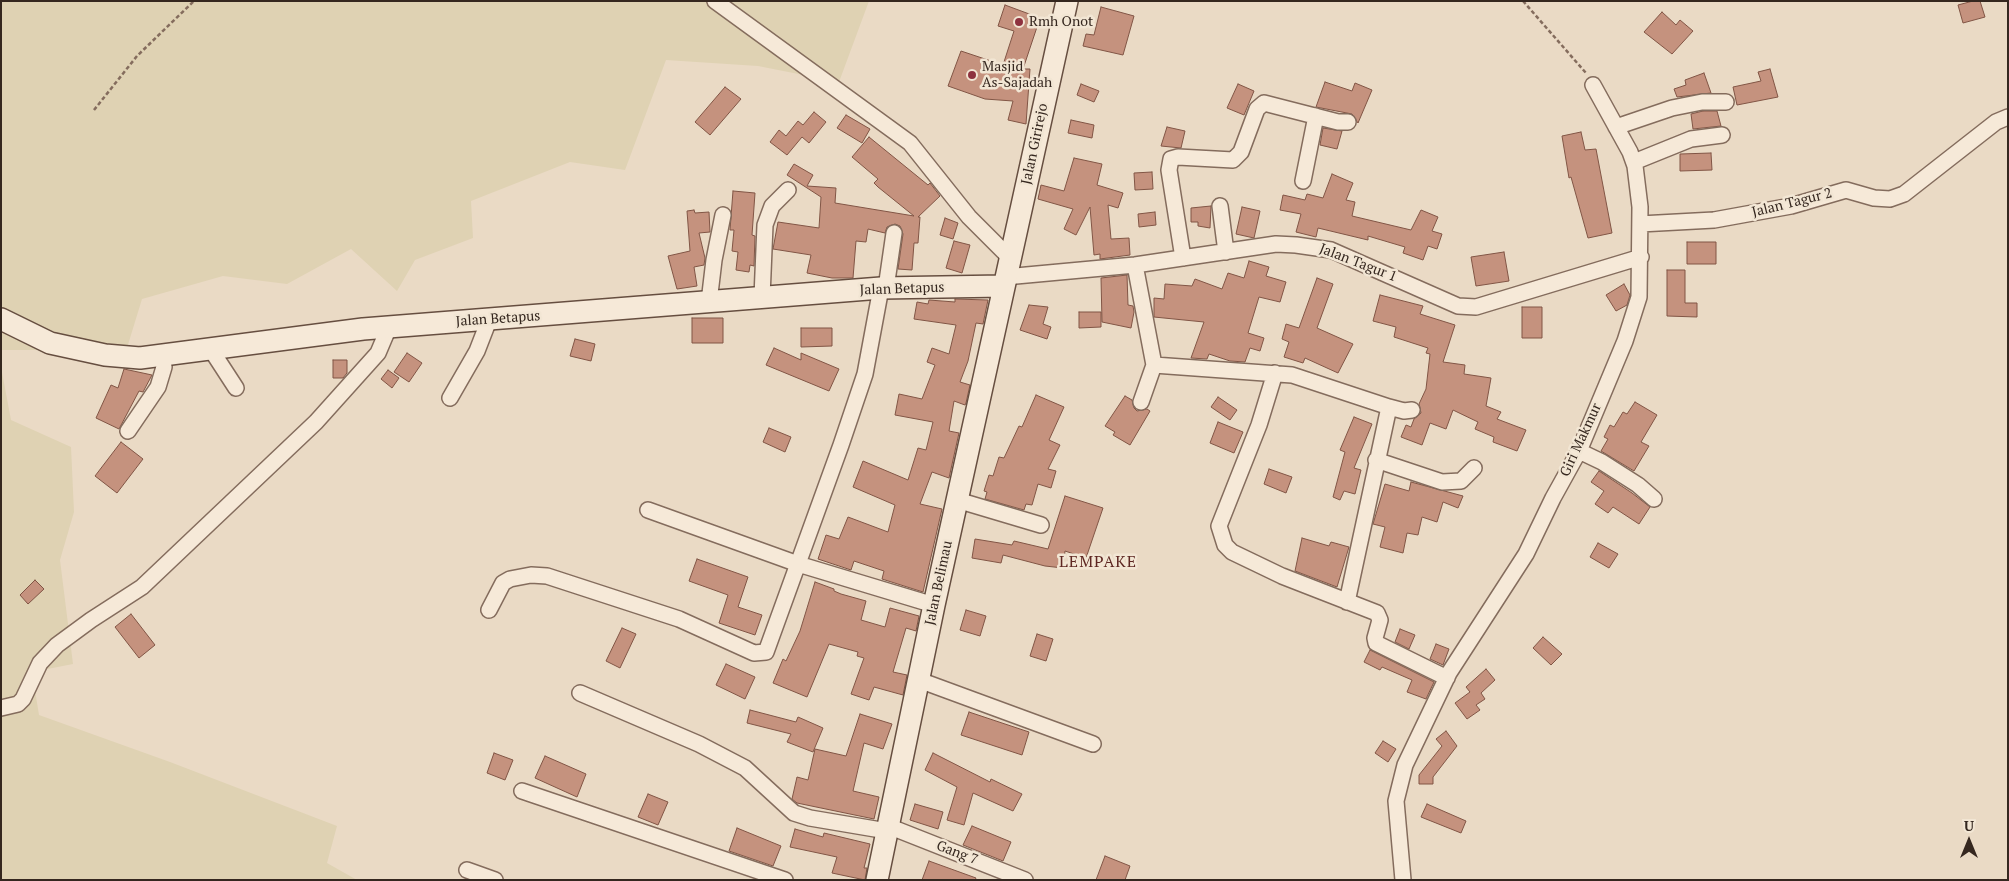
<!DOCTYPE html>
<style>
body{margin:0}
#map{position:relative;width:2009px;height:881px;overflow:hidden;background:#eadac5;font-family:"PT Serif",serif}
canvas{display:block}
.frame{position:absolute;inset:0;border:2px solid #35271f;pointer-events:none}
.north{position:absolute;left:1944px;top:816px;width:50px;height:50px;-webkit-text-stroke:4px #f2e6d4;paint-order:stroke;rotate:0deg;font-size:14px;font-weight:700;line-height:20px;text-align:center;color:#35271f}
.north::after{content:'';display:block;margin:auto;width:18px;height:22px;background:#35271f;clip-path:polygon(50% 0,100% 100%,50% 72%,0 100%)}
</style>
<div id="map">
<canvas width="2009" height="881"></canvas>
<div class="frame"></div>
<div class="north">U</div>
</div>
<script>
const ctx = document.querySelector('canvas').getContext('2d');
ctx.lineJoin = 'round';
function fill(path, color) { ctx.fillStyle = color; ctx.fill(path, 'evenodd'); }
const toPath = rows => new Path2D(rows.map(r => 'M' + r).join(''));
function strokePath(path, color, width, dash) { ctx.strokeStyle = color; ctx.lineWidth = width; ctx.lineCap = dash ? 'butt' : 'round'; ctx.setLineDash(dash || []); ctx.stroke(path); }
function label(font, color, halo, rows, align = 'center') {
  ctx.font = font + ' "PT Serif",serif'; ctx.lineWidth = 5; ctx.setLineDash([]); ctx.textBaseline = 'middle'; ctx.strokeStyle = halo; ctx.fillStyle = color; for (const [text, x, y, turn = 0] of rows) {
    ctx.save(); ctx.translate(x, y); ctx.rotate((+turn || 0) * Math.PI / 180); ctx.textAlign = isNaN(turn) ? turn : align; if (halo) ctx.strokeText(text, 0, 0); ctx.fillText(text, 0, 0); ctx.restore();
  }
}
const farmland = toPath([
 [1,1,869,1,839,82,758,66,666,60,625,170,570,162,471,201,473,238,415,260,397,291,351,249,287,284,223,276,142,299,123,361,40,350,1,350],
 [1,367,11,420,71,447,74,512,60,560,73,664,32,672,39,715,170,762,337,826,327,863,357,880,1,880]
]);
const building = toPath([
 [1973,1,1980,1,1985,17,1963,23,1958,5,1973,1],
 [1005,5,1040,18,1023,69,1030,69,1026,124,1008,120,1013,101,985,99,948,86,961,51,1003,65,1014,31,998,26,1005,5],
 [1101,7,1134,16,1123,55,1083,46,1086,34,1094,35,1101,7],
 [1662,12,1676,25,1680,20,1693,31,1672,54,1644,32,1662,12],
 [1770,69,1778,97,1737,105,1733,87,1761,81,1758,72,1770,69],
 [1704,73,1711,93,1677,97,1674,89,1686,85,1685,80,1704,73],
 [1325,82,1352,91,1355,83,1372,90,1358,123,1352,114,1316,107,1325,82],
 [1081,84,1099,91,1094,102,1077,95,1081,84],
 [1238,84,1254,91,1244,115,1227,108,1238,84],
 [725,87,741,99,710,135,695,122,725,87],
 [1703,111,1717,111,1721,126,1693,129,1691,114,1703,111],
 [814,112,826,122,809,143,802,137,787,155,770,142,779,130,786,136,798,121,803,125,814,112],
 [846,115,870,129,862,143,837,128,846,115],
 [1071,120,1094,125,1092,138,1068,133,1071,120],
 [1167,127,1185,131,1181,148,1161,146,1167,127],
 [1323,128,1342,131,1337,149,1320,145,1323,128],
 [1581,132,1585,150,1596,149,1612,233,1588,238,1571,177,1569,178,1562,136,1581,132],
 [869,137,928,185,930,183,940,196,918,217,920,217,918,243,914,243,912,270,898,269,903,234,900,226,895,224,887,227,885,233,868,229,866,242,856,241,853,278,832,278,807,273,811,255,773,249,778,222,819,228,821,197,787,175,794,164,813,175,807,186,836,188,835,203,914,216,878,187,874,183,878,179,852,157,869,137],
 [1711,153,1712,170,1680,171,1680,154,1711,153],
 [1074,158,1102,164,1097,185,1123,193,1118,208,1108,205,1111,239,1129,238,1130,255,1100,259,1100,254,1094,255,1090,207,1076,235,1064,229,1073,209,1038,199,1041,185,1064,191,1074,158],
 [1152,172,1153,189,1135,190,1134,173,1152,172],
 [1332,174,1353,183,1346,200,1355,202,1352,216,1411,230,1421,210,1438,217,1432,231,1442,234,1437,249,1428,246,1423,260,1403,253,1405,247,1368,236,1368,240,1318,228,1316,237,1296,232,1301,214,1280,210,1283,195,1305,200,1307,194,1323,198,1332,174],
 [733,191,755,193,752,235,755,236,754,266,750,265,749,272,736,270,738,252,732,251,734,230,730,230,733,191],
 [1211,206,1210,228,1198,226,1198,222,1191,222,1191,208,1211,206],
 [1242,207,1260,211,1254,238,1236,234,1242,207],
 [694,210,695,213,709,212,710,232,699,233,705,258,704,265,694,267,697,286,677,289,668,256,690,251,687,211,694,210],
 [1155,212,1156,225,1139,227,1138,214,1155,212],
 [945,218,958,223,953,239,940,235,945,218],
 [954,241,970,245,962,273,946,268,954,241],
 [1687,242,1716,242,1716,264,1687,264,1687,242],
 [1504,252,1509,281,1476,286,1471,257,1504,252],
 [1249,261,1269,267,1266,276,1286,282,1280,302,1259,297,1248,333,1264,338,1260,351,1250,348,1245,362,1230,361,1209,354,1207,359,1191,358,1204,322,1154,317,1154,298,1164,299,1165,284,1192,286,1195,279,1222,289,1228,273,1244,278,1249,261],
 [1667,270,1685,270,1685,303,1697,303,1697,317,1667,316,1667,270],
 [1127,275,1128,305,1133,306,1134,312,1131,328,1102,322,1101,278,1127,275],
 [1317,278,1333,284,1317,328,1353,344,1338,373,1305,358,1303,363,1284,357,1289,342,1282,339,1286,324,1299,328,1317,278],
 [1624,284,1630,295,1627,305,1616,311,1606,295,1624,284],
 [1380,295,1423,306,1420,314,1455,325,1443,362,1465,365,1464,374,1491,378,1486,406,1501,412,1497,419,1526,430,1517,451,1493,442,1494,437,1475,429,1478,422,1453,410,1446,429,1430,423,1422,445,1401,437,1406,425,1411,427,1414,419,1421,413,1419,404,1426,389,1430,354,1426,353,1428,348,1394,337,1396,327,1373,321,1380,295],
 [955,299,988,300,983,324,976,323,968,361,960,382,970,385,966,403,965,405,954,401,949,431,959,433,949,478,932,472,920,504,942,509,923,592,882,579,884,571,854,561,851,570,818,559,826,535,839,539,848,517,888,532,895,505,853,487,863,461,908,480,918,448,926,450,933,422,895,415,899,394,922,399,935,365,927,362,932,348,949,354,956,325,914,319,917,302,928,304,929,300,955,302,955,299],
 [1029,305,1048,307,1043,324,1051,327,1047,339,1020,330,1029,305],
 [1522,307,1542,307,1542,338,1522,338,1522,307],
 [1079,312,1101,312,1101,327,1079,328,1079,312],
 [692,318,723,318,723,343,692,343,692,318],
 [801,328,832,328,832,346,801,347,801,328],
 [575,339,595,344,591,361,570,356,575,339],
 [774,348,801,360,801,353,839,369,829,391,766,365,774,348],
 [407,353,422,363,409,382,394,372,407,353],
 [333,360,347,360,347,373,343,378,333,378,333,360],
 [124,369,152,375,143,392,139,391,119,429,96,418,111,385,118,388,124,369],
 [388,370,399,378,392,388,381,379,388,370],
 [1036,395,1064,407,1049,440,1060,445,1048,469,1056,471,1051,488,1038,484,1032,505,1026,504,1024,510,985,499,987,492,984,491,989,475,993,476,999,457,1004,458,1019,426,1022,427,1036,395],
 [1125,396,1132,400,1134,408,1137,411,1147,409,1150,411,1130,445,1113,435,1115,432,1105,426,1125,396],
 [1218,397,1237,410,1230,420,1211,407,1218,397],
 [1635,402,1657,415,1641,442,1649,446,1634,471,1601,451,1608,439,1604,437,1610,425,1614,427,1623,412,1627,414,1635,402],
 [1354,417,1372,424,1354,468,1361,470,1355,494,1344,491,1340,500,1333,497,1345,452,1340,450,1354,417],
 [1218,422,1243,432,1234,453,1210,443,1218,422],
 [769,428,791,437,785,452,763,442,769,428],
 [121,442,143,459,117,493,95,476,121,442],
 [1269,469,1292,477,1286,493,1264,484,1269,469],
 [1599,471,1632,493,1650,507,1639,524,1613,507,1608,513,1595,504,1604,491,1591,482,1599,471],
 [1411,482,1463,496,1458,508,1443,502,1437,522,1422,517,1418,535,1407,533,1403,553,1380,547,1385,527,1373,524,1385,484,1409,491,1411,482],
 [1065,496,1103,508,1086,558,1065,551,1063,568,1045,566,1003,555,1001,563,972,558,975,539,1012,545,1014,541,1048,549,1065,496],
 [1302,538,1329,546,1331,542,1349,547,1337,587,1295,571,1302,538],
 [1598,543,1618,554,1609,568,1590,557,1598,543],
 [697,559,748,577,738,607,762,615,755,635,719,623,728,595,689,581,697,559],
 [35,580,44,589,28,604,20,595,35,580],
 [815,582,834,589,834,591,841,594,866,601,861,620,885,627,890,608,919,616,916,631,906,628,893,672,907,675,903,695,874,687,869,700,851,694,864,658,857,656,858,652,829,644,807,697,773,683,783,659,786,661,800,631,815,582],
 [966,610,986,616,980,636,960,630,966,610],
 [131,614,155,645,139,658,115,627,131,614],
 [622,628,636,634,620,668,606,661,622,628],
 [1400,629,1415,635,1409,649,1395,642,1400,629],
 [1037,634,1053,639,1046,661,1030,656,1037,634],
 [1543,637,1562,654,1551,665,1533,648,1543,637],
 [1436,644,1449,649,1443,665,1430,659,1436,644],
 [1370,650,1434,682,1426,699,1407,692,1412,680,1382,667,1380,670,1364,662,1370,650],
 [726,664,755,677,745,699,716,685,726,664],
 [1486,669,1495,680,1481,693,1485,699,1476,705,1480,710,1467,719,1455,703,1470,692,1466,687,1486,669],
 [750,710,796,722,798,717,823,728,813,752,787,742,791,734,747,723,750,710],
 [969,712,1029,732,1022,755,961,735,969,712],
 [860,714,892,724,883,749,864,743,853,791,879,797,874,819,797,803,792,799,797,777,808,780,815,749,846,756,860,714],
 [1446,731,1457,746,1433,777,1433,784,1419,784,1419,775,1442,746,1436,739,1446,731],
 [1383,741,1396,749,1388,762,1375,753,1383,741],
 [494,753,513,760,505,780,487,773,494,753],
 [933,753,990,782,991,779,1022,794,1013,811,973,793,964,825,947,820,957,787,925,770,933,753],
 [545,756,586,774,577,797,535,778,545,756],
 [648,794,668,802,658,825,638,817,648,794],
 [915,804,943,812,938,829,910,820,915,804],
 [1427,804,1466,821,1461,833,1421,817,1427,804],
 [972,826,1011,842,1003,861,963,845,972,826],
 [737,828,781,846,773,866,729,851,737,828],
 [795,829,823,837,824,833,870,844,864,868,867,868,865,880,832,873,837,857,790,847,795,829],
 [1105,856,1130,866,1125,880,1096,880,1105,856],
 [929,861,976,878,975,880,922,880,929,861]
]);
const path = toPath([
 [1523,1,1586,73],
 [94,110,137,56,194,1]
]);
const street = toPath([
 [715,1,910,143,969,217,1010,258],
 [1616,127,1672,108,1702,102,1726,102],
 [1634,162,1691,139,1722,135],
 [1303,181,1316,116],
 [1220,206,1226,252],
 [1640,224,1714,220,1791,206,1846,190,1874,198,1890,199,1904,194,1996,122,2008,117],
 [1183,258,1169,170,1171,159,1178,157,1233,160,1241,152,1257,109,1264,103,1338,122,1348,122],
 [1135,265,1154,365,1141,402],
 [1005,277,1135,265,1276,244,1296,245,1331,250,1458,306,1476,307,1641,257],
 [886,288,894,233],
 [762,297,765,225,772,206,788,190],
 [709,302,714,260,723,215],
 [210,348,236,388],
 [1154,365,1292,375,1389,407,1347,602],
 [1275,373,1259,425,1219,526,1225,545,1232,552,1282,576,1377,613,1380,620,1375,638,1376,643,1447,678],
 [450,398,477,351,489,320],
 [1389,407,1404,411,1412,410],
 [128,431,158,387,164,367,162,356],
 [1579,451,1602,462,1638,485,1654,499],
 [1376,460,1442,482,1461,481,1474,468],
 [957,500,1041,525],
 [648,510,798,564,934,605],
 [489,610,503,583,510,579,531,575,547,576,679,619,754,653,766,652,841,445,865,374,881,288],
 [919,680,1093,744],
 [580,693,699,744,745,768,794,813,810,818,887,831],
 [1,708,18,704,23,699,40,663,57,645,91,620,142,587,316,422,378,353,389,327],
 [522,791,785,880],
 [888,826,1025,880],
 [467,870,495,880],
 [1403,880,1396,801,1405,765,1449,673,1526,554,1553,498,1579,451,1625,341,1639,297,1640,207,1635,166,1630,152,1593,85]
]);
const secondary = toPath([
 [1,319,50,343,105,355,140,358,363,329,881,288,1003,286],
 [877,880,934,605,1067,1]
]);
const markers = [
 [1019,22,5,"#8e323f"],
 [972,75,5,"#8e323f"]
];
const poiNames = [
 ["Rmh Onot",1029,22],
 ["Masjid",982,67],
 ["As-Sajadah",982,83]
];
const streetNames = [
 ["Jalan Girirejo",1035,144,-78],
 ["Jalan Tagur 2",1792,203,-14],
 ["Jalan Tagur 1",1358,263,21],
 ["Jalan Betapus",902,289,-2],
 ["Jalan Betapus",498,319,-4],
 ["Giri Makmur",1581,440,-65],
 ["Jalan Belimau",939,583,-78],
 ["Gang 7",957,853,21]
];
const quarterNames = [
 ["LEMPAKE",1098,562]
];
fill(farmland, '#dfd2b3');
fill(building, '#c5927e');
strokePath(building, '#815545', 1);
strokePath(street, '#846c5d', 18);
strokePath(secondary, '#664e40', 24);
strokePath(path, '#846c5d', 2.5, [4, 2.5]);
strokePath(street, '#f6e9d8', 15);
strokePath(secondary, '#f6e9d8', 21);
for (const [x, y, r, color] of markers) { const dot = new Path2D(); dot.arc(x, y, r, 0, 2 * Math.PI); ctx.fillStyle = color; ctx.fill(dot); strokePath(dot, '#f2e6d4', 2); }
label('14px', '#35271f', '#f2e6d4', poiNames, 'left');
label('14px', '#35271f', '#f2e6d4', streetNames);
ctx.letterSpacing = '1px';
label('16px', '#5e2722', '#f2e6d4', quarterNames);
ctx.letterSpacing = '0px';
</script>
